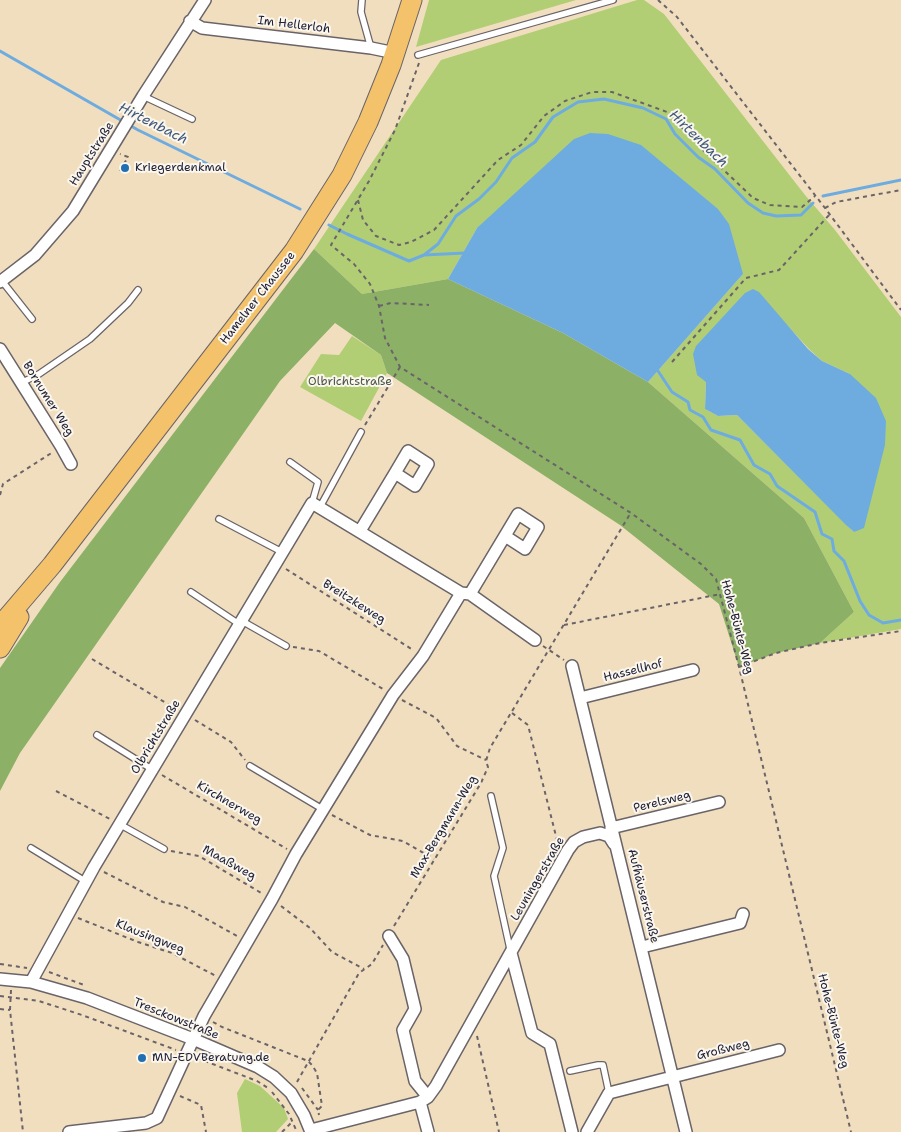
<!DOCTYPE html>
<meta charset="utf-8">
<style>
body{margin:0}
canvas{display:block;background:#f1debe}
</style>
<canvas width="901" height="1132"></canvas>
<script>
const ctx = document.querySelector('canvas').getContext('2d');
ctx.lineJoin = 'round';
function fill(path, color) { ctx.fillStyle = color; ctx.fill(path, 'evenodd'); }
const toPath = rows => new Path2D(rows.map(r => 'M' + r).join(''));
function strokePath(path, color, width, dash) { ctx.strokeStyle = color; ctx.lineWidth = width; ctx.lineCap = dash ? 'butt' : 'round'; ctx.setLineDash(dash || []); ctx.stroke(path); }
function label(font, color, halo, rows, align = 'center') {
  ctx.font = font + ' "Shantell Sans",sans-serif'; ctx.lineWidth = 4; ctx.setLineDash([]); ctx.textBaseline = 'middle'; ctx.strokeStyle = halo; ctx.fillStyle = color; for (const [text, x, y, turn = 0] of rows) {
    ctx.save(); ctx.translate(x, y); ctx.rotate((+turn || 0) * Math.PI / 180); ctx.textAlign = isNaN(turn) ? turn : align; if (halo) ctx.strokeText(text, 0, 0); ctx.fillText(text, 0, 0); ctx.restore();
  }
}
const green = toPath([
 [429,0,576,0,416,47],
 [637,0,644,0,664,14,805,195,835,230,901,317,901,629,820,643,854,612,804,518,648,382,743,274,477,228,448,279,362,294,314,249,441,60],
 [787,325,809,349,822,361,850,374,854,532,737,415,718,416,705,409,706,382],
 [352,336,381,355,387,373,361,421,300,387,321,354,339,355],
 [245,1079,260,1086,284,1108,288,1119,276,1132,242,1132,237,1093]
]);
const forest = toPath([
 [314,249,362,294,448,279,563,333,648,382,804,518,854,612,820,643,776,653,739,667,719,604,620,525,387,373,381,355,335,323,280,381,20,753,0,791,0,668,60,582]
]);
const water = toPath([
 [590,133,608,134,641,145,718,209,729,224,743,274,648,382,563,333,448,279,477,228,574,139],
 [753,289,759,292,808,349,822,361,850,374,876,398,886,421,885,445,864,528,854,532,845,524,737,415,718,416,705,409,706,382,697,375,693,354,696,346,745,293]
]);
const stream = toPath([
 [0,51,138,130,300,209],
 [823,196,901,180],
 [329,225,347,234,409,261,424,255,438,244,456,216,479,199,496,182,512,158,535,142,553,117,578,102,604,99,643,108,666,119,675,134,698,157,715,169,748,203,763,213,776,216,801,215,813,203],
 [424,255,465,253],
 [656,368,672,392,688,402,690,410,703,417,711,430,740,440,754,465,770,474,777,486,815,512,822,534,832,539,834,551,844,561,860,601,869,615,883,623,901,620]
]);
const path = toPath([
 [658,0,677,17,825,208,901,310],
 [419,63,395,130,369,181,331,245,354,264,370,284,379,306,385,338,400,367,631,513,701,564,716,579,739,667,851,1132],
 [120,171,128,157,120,154],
 [358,200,363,220,376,236,399,245,411,242,434,230,498,160,521,145,544,116,565,101,592,92,612,92,667,112,705,152,753,198,770,205,802,207,815,196],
 [825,208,836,202,901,190],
 [379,306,391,303,429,305],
 [672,362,746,278,779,270,830,214],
 [365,425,400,367],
 [0,495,3,484,53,452],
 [286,569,413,650],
 [564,625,721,594],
 [543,646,564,660],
 [293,647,319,651,383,689],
 [92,659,176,709],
 [739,667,776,653,820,643,901,631],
 [402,700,436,718,457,746,486,760],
 [512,713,528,725,558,844],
 [195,720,231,742,245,760],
 [162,775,287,849],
 [56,791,110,819],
 [332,815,370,835,403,841,434,859],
 [171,851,199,856,263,894],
 [104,872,163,902,185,907,237,936],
 [281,906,310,928,332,952,364,969],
 [78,918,138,942,172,953,216,976],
 [394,926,481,783,488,767,486,761,490,748,630,514],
 [0,964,27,968],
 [49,972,84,985],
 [11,990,10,1010,23,1132],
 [0,996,39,1001,82,1015,176,1050],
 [0,1009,10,1010],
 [213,1022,222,1027,308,1061,312,1065,317,1073,322,1106,318,1110,319,1115],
 [477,1036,499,1132],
 [197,1058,257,1081,268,1088],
 [297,1082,359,973,372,964,383,945],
 [302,1088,318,1110],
 [272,1092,289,1114,297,1132],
 [180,1096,201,1105,206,1132],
 [282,1132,293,1121]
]);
const lane = toPath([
 [362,0,361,12,371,48],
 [418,55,613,0],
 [143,96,192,119],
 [2,281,32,319],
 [21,383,39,374,90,339,128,303,138,290],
 [290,462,318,482,312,503],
 [320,507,361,432],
 [219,519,282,552],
 [191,592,239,624],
 [242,621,286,646],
 [97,735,153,770],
 [250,766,324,810],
 [491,796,503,848,494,876,510,949],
 [121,825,164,849],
 [31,848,85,881],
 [570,1071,598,1065,603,1065,609,1093]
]);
const street = toPath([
 [190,21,202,28,371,48,395,53],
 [0,282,35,255,73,211,143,96,205,0],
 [0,349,61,446,71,464],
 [360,531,395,473,408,451,428,464,415,486,395,473],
 [470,594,518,514,538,527,525,549,505,536],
 [572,666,686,1132],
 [580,698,693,670],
 [611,828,719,802],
 [389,936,403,959,415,1009,403,1030,415,1081,428,1097],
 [642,947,740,923,743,914],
 [511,953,532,1033,550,1044,572,1132],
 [0,979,31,982,87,998,193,1039,258,1067,274,1077,291,1093,304,1115,311,1132],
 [31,982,94,867,312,503,461,593,470,594,535,640],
 [420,1102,428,1132],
 [311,1130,420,1102,428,1097,436,1086,568,850,574,842,583,837,600,833,609,836,614,844],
 [69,1132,146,1123,157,1118,204,1016,272,899,296,854,393,695,423,656,461,593],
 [587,1132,609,1093,779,1050]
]);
const primary = toPath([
 [0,626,52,565,294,251,342,175,368,122,391,65,412,0],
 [0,648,19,617]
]);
const markers = [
 [125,168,5,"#1f6fb2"],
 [142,1058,5,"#1f6fb2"]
];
const streetNames = [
 ["Im Hellerloh",294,25,7],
 ["Hauptstraße",92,154,-58],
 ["Hamelner Chaussee",258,298,-52],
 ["Bornumer Weg",48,399,58],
 ["Breitzkeweg",354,602,32],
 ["Hohe-Bünte-Weg",737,627,75],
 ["Hassellhof",633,671,-14],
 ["Olbrichtstraße",156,737,-59],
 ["Perelsweg",662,802,-14],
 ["Kirchnerweg",229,803,30],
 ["Max-Bergmann-Weg",444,827,-59],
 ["Maaßweg",229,863,29],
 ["Leuningerstraße",538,879,-60],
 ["Aufhäuserstraße",643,896,76],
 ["Klausingweg",150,937,22],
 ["Tresckowstraße",176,1019,22],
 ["Hohe-Bünte-Weg",833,1021,76],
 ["Großweg",723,1050,-14]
];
const poiNames = [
 ["Kriegerdenkmal",135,168],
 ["MN-EDVBeratung.de",152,1058]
];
const parkNames = [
 ["Olbrichtstraße",350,382]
];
const waterNames = [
 ["Hirtenbach",153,124,27],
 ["Hirtenbach",698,139,44]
];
fill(green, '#b1ce75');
fill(forest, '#8cb166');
fill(water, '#6eace0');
strokePath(stream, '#6eace0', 3);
strokePath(lane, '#6a6469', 8);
strokePath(street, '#6a6469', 14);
strokePath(primary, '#6a6469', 21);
strokePath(path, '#6a6469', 2, [4, 4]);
strokePath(lane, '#fff', 5.5);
strokePath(street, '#fff', 11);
strokePath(primary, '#f3c26a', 19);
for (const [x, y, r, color] of markers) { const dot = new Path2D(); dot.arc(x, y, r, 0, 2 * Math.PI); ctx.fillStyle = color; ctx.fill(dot); strokePath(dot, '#fbf7ec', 2); }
label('12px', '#22223b', '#fbf7ec', streetNames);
label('12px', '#22223b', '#fbf7ec', poiNames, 'left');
label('12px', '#4d564c', '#fbf7ec', parkNames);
label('italic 14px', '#40597d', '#fbf7ec', waterNames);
</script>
